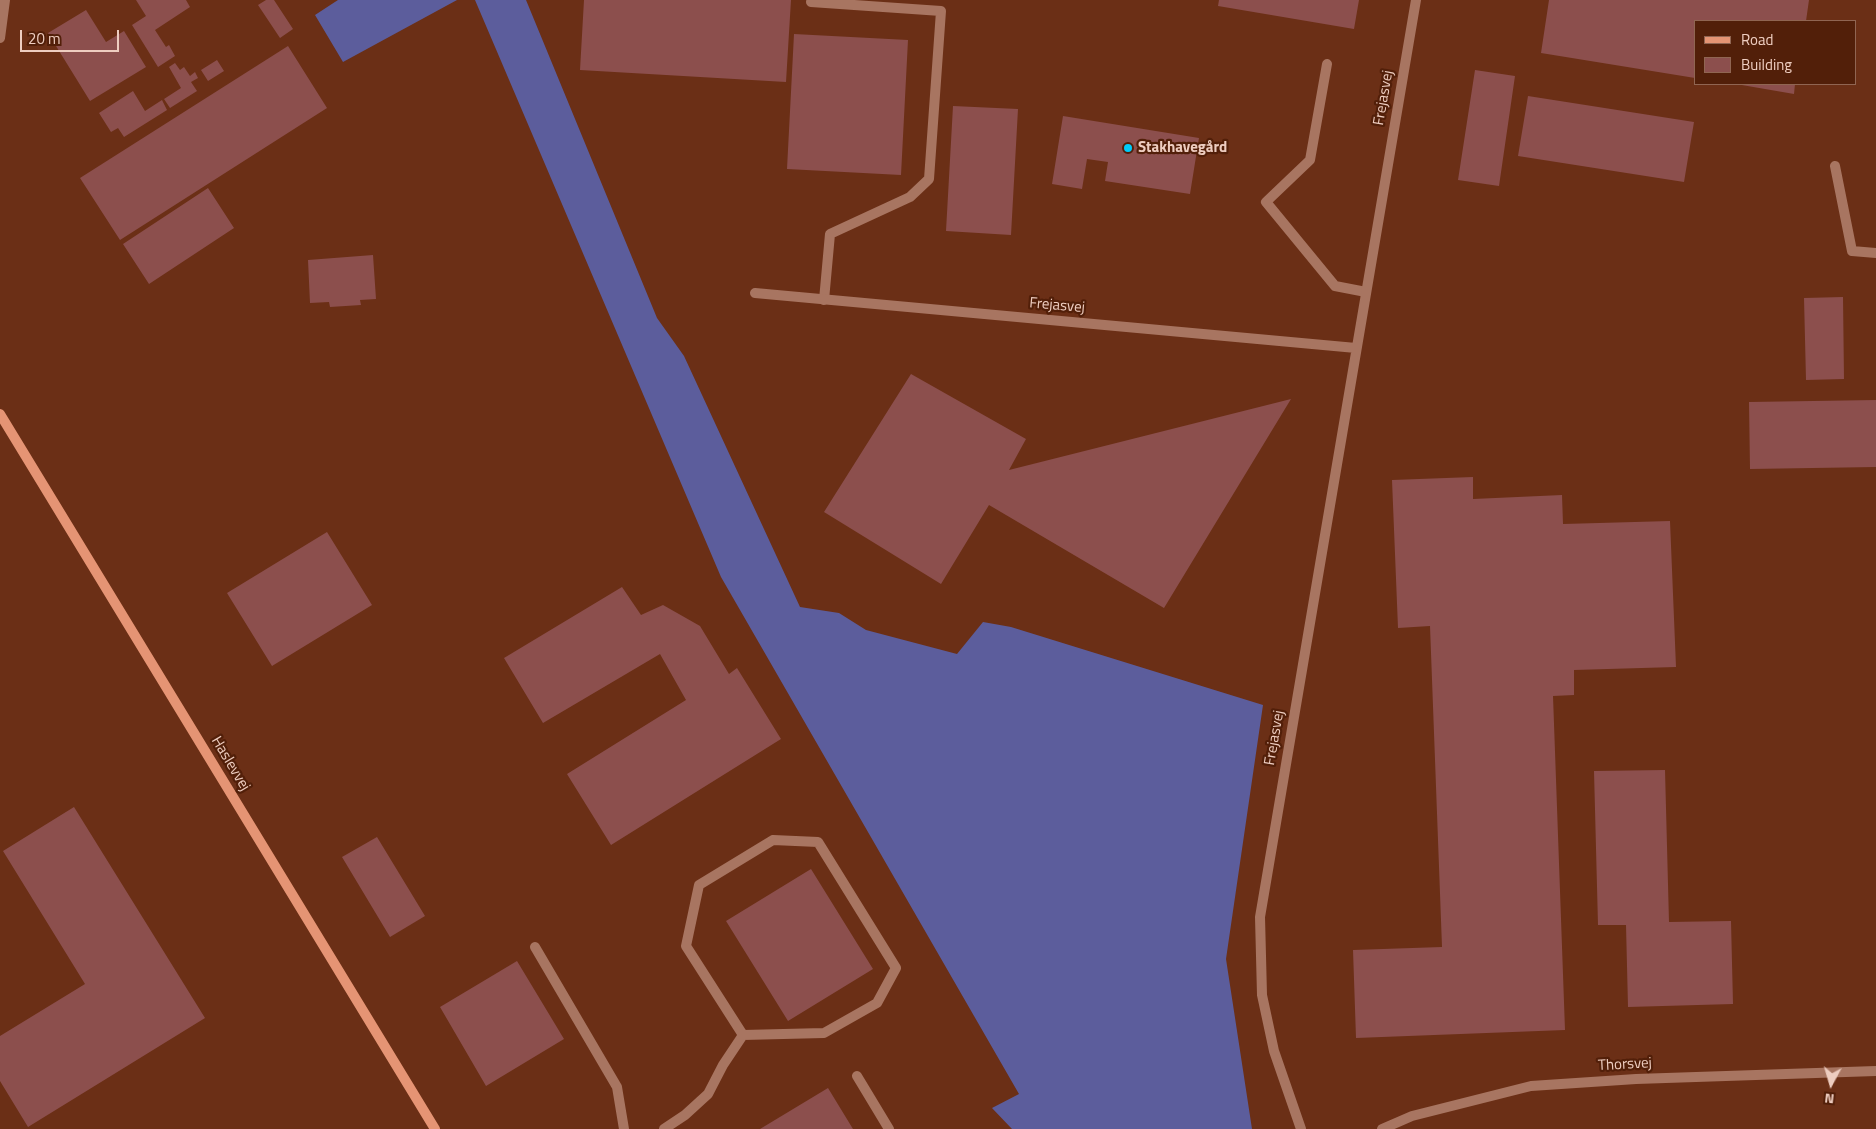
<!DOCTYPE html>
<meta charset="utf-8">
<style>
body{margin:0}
#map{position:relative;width:1876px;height:1129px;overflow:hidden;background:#5d2a14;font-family:"Titillium Web",sans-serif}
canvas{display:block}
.legend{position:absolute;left:1694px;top:20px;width:162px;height:65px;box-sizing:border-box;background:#521f09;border:1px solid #906552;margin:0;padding:6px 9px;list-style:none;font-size:15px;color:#eecdc0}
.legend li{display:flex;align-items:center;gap:10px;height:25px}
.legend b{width:25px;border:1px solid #906552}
.north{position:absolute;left:1806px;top:1059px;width:50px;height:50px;-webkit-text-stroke:4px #521f09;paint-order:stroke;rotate:186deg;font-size:14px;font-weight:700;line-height:20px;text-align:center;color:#eecdc0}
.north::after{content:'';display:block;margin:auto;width:18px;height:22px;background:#eecdc0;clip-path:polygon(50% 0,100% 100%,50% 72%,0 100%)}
.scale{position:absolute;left:20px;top:30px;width:99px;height:22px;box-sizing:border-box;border:2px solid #eecdc0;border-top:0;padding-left:6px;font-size:15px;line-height:18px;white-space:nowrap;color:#eecdc0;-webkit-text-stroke:4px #521f09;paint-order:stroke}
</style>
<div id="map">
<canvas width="1876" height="1129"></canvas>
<ul class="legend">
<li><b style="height:6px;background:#e59474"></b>Road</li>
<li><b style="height:14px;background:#8c4f4d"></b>Building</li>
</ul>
<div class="north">N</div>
<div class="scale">20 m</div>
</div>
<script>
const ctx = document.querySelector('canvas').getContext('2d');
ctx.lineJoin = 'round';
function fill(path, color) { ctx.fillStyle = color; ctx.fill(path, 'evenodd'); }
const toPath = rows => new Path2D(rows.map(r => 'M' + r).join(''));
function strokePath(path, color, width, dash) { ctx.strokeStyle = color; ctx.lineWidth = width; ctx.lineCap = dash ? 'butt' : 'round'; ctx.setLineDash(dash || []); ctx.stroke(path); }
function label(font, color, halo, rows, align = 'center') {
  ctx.font = font + ' "Titillium Web",sans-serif'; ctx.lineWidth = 4.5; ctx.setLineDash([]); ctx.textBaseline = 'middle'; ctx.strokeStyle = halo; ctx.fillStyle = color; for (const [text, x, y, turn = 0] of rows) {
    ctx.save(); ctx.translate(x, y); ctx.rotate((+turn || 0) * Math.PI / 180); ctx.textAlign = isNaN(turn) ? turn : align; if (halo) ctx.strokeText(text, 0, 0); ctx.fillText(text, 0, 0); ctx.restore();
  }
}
const built = toPath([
 [0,0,1876,0,1876,1129,0,1129],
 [1695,21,1855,21,1855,84,1695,84]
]);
const forest = toPath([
 [338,0,457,0,343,62,315,15],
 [475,0,526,0,657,318,684,356,800,607,839,613,866,630,957,654,983,622,1011,627,1263,705,1226,959,1252,1129,1012,1129,992,1108,1019,1094,721,577]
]);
const building = toPath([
 [136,0,186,0,190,7,155,30,166,47,169,45,175,56,158,67,132,25,146,16],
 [266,0,274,0,293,29,280,38,258,5],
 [584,0,791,0,786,82,580,70],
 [1219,0,1359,0,1354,29,1218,6],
 [1549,0,1809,0,1806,21,1695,21,1695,78,1541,53],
 [86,10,106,42,124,31,146,67,90,101,48,33],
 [794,34,908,40,901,175,787,169],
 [288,46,327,108,120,240,80,178],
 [217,60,224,71,208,81,201,70],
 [175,63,180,70,184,67,190,76,195,72,198,78,191,82,197,91,170,108,164,99,181,88,169,67],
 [1475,70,1515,76,1499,186,1458,180],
 [1736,84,1795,84,1794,94],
 [133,91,145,111,162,100,167,110,124,137,118,128,111,132,99,113],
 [1528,96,1694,122,1684,182,1518,156],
 [953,106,1018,109,1011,235,946,231],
 [1063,116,1199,138,1190,194,1105,181,1108,162,1087,159,1082,189,1052,184],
 [208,188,234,228,149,284,123,244],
 [373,255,376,299,360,300,361,305,330,307,329,302,310,303,308,260],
 [1843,297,1844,379,1806,380,1804,298],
 [911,374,1026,439,1009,470,1291,399,1164,608,989,505,941,584,824,512],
 [1876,400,1876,467,1750,469,1749,402],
 [1473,477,1473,499,1562,495,1563,524,1670,521,1676,667,1574,670,1574,695,1553,696,1565,1030,1356,1038,1353,950,1442,947,1430,626,1398,628,1392,480],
 [327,532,372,605,272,666,227,593],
 [622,587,641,615,663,605,700,626,729,674,737,668,781,739,611,845,567,774,686,700,660,654,543,723,504,658],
 [1665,770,1669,922,1731,921,1733,1004,1628,1007,1626,925,1598,925,1594,771],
 [74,807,205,1018,28,1127,0,1081,0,1036,85,984,3,851],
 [377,837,425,916,390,937,342,857],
 [811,869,873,969,788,1021,726,921],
 [517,961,564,1039,486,1086,440,1007],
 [828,1088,853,1129,760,1129]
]);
const lane = toPath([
 [811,2,941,11,929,179,910,197,830,234,824,300],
 [1327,64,1310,160,1266,202,1335,286,1366,292],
 [1835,166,1852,251,1876,253],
 [773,840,818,842,896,968,877,1003,824,1033,743,1035,686,946,699,885,773,840],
 [535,947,617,1087,624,1129],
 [857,1076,889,1129],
 [664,1129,685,1115,708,1094,723,1065,743,1035]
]);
const street = toPath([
 [0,38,5,0],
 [755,293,1356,348],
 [1301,1129,1274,1051,1262,995,1260,917,1416,0],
 [1382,1129,1412,1116,1531,1086,1636,1079,1876,1071]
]);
const secondary = toPath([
 [0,414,435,1129]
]);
const markers = [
 [1128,148,5,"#00cbf9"]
];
const streetNames = [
 ["Frejasvej",1384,98,-80],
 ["Frejasvej",1057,306,5],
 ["Frejasvej",1275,738,-80],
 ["Haslevvej",230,764,59],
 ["Thorsvej",1625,1065,-3]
];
const poiNames = [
 ["Stakhavegård",1138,148]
];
fill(built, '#6b2f16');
fill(forest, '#5c5d9c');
fill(building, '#8c4f4d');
strokePath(lane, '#a87561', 10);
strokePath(street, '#a87561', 10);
strokePath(secondary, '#e59474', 10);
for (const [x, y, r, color] of markers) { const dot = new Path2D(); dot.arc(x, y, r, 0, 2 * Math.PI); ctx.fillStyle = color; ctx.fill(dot); strokePath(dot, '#521f09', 2); }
label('15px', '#eecdc0', '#521f09', streetNames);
label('bold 15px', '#eecdc0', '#521f09', poiNames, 'left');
</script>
